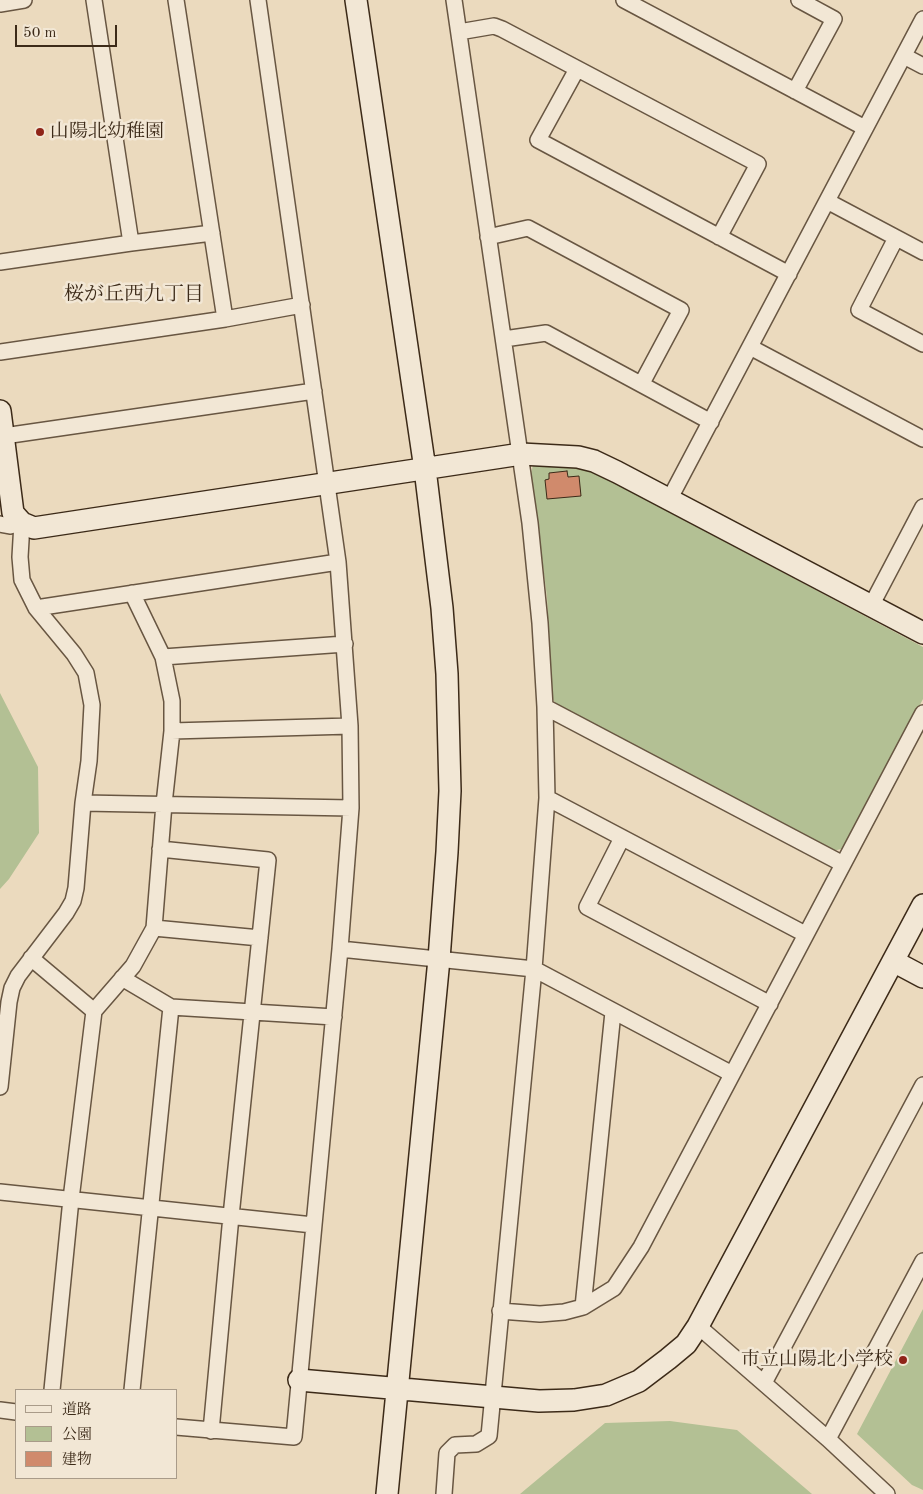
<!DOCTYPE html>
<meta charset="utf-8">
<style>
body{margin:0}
#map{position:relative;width:923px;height:1494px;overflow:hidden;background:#ebdabe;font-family:"Old Standard TT","Noto Serif JP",serif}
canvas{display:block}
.legend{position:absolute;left:15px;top:1389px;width:162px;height:90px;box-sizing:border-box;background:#f2e7d5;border:1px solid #a99b89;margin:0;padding:6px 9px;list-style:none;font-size:15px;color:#3c2a18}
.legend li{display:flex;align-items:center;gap:10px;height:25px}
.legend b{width:25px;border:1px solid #a99b89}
.scale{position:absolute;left:15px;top:25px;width:102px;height:22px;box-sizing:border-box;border:2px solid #3c2a18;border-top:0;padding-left:6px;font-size:15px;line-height:18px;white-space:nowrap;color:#3c2a18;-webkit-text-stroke:4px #f2e7d5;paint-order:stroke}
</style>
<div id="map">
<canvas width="923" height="1494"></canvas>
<ul class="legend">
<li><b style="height:6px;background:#f2e7d5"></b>道路</li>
<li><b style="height:14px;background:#b3c094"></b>公園</li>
<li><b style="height:14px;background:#d08a6c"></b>建物</li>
</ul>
<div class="scale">50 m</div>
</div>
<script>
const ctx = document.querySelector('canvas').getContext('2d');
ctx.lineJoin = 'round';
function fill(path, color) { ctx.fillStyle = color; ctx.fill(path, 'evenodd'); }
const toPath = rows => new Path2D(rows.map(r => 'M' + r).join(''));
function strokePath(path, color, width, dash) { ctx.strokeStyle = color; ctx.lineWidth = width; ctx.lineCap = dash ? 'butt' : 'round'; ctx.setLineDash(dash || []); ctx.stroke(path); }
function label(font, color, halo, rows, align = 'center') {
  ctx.font = font + ' "Old Standard TT","Noto Serif JP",serif'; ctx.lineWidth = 5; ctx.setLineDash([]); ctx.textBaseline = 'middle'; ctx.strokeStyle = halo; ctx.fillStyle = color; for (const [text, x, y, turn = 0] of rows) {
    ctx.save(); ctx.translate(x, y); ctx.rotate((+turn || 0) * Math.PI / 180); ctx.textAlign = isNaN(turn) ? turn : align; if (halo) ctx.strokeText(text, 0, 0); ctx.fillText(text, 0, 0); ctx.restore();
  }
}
const green = toPath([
 [558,463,590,470,923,647,923,699,845,848,833,851,558,707,552,698,547,597,531,473,533,465],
 [0,693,38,767,39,833,9,879,0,889],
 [923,1309,923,1490,912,1485,857,1434],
 [670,1421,737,1430,812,1494,520,1494,605,1423]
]);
const building = toPath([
 [567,471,568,477,579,476,581,496,547,499,545,480,549,479,549,473,567,471]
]);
const street = toPath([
 [94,0,131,243],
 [176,0,225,319],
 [624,0,865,128],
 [0,4,24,0],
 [459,32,494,26,502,29,758,164,719,237],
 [904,56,923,66],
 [577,69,538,140,789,274],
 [795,91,834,19,799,0],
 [827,201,923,252],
 [488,237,528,228,681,310,642,383],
 [896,238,859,310,923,344],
 [0,262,131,243,212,233],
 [504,339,546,333,711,422],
 [750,347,923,439],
 [0,352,225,319,302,305],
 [4,436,314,391],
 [669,500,923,19],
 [0,524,10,526,22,523,20,557,22,580,36,608,74,654,86,673,92,705,89,761,83,803,76,888,73,901,66,913,18,976,12,988,9,1002,0,1087],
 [871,606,923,507],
 [36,608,338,562],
 [163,657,345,644],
 [545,707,843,864],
 [172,731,350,726],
 [547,798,805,934],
 [83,803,351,808],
 [622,838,587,907,770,1004],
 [160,849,268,860,231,1216,211,1431],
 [154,928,260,938],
 [340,949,534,969,732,1074],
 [31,958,94,1011],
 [122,978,171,1007,334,1017],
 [0,1192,313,1225],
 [583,1307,613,1012],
 [500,1311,540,1314,564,1312,583,1307,614,1288,641,1247,923,713],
 [698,1326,828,1439,887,1494],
 [764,1383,923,1085],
 [52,1390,71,1199,94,1011,133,966,154,928,164,804,172,731,172,701,163,657,132,593],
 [132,1390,171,1007],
 [0,1410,16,1412],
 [176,1427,294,1437,340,949,351,808,350,726,338,562,258,0],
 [828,1439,923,1261],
 [444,1494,447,1453,455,1445,476,1444,489,1436,534,969,547,798,545,707,540,623,530,523,454,0]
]);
const secondary = toPath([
 [356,0,425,469,442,608,447,674,450,791,447,852,439,959,387,1494],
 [0,411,13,513,22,523,34,528,521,454,578,457,594,461,617,472,923,633],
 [893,961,923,977],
 [299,1380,539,1401,574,1400,606,1395,639,1381,668,1359,686,1344,698,1326,923,905]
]);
const markers = [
 [40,132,5,"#8f2418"],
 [903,1360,5,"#8f2418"]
];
const poiNames = [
 ["山陽北幼稚園",50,132],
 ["市立山陽北小学校",893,1360,"right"]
];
const neighbourhoodNames = [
 ["桜が丘西九丁目",134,295]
];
fill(green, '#b3c094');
fill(building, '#d08a6c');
strokePath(building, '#3c2a18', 1);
strokePath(street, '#685642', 18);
strokePath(secondary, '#3c2a18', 24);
strokePath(street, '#f2e7d5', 15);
strokePath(secondary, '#f2e7d5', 21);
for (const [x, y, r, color] of markers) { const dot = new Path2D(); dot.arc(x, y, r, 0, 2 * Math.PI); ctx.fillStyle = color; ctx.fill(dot); strokePath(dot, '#f2e7d5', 2); }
label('19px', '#3c2a18', '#f2e7d5', poiNames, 'left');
label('20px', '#3c2a18', '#f2e7d5', neighbourhoodNames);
</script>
